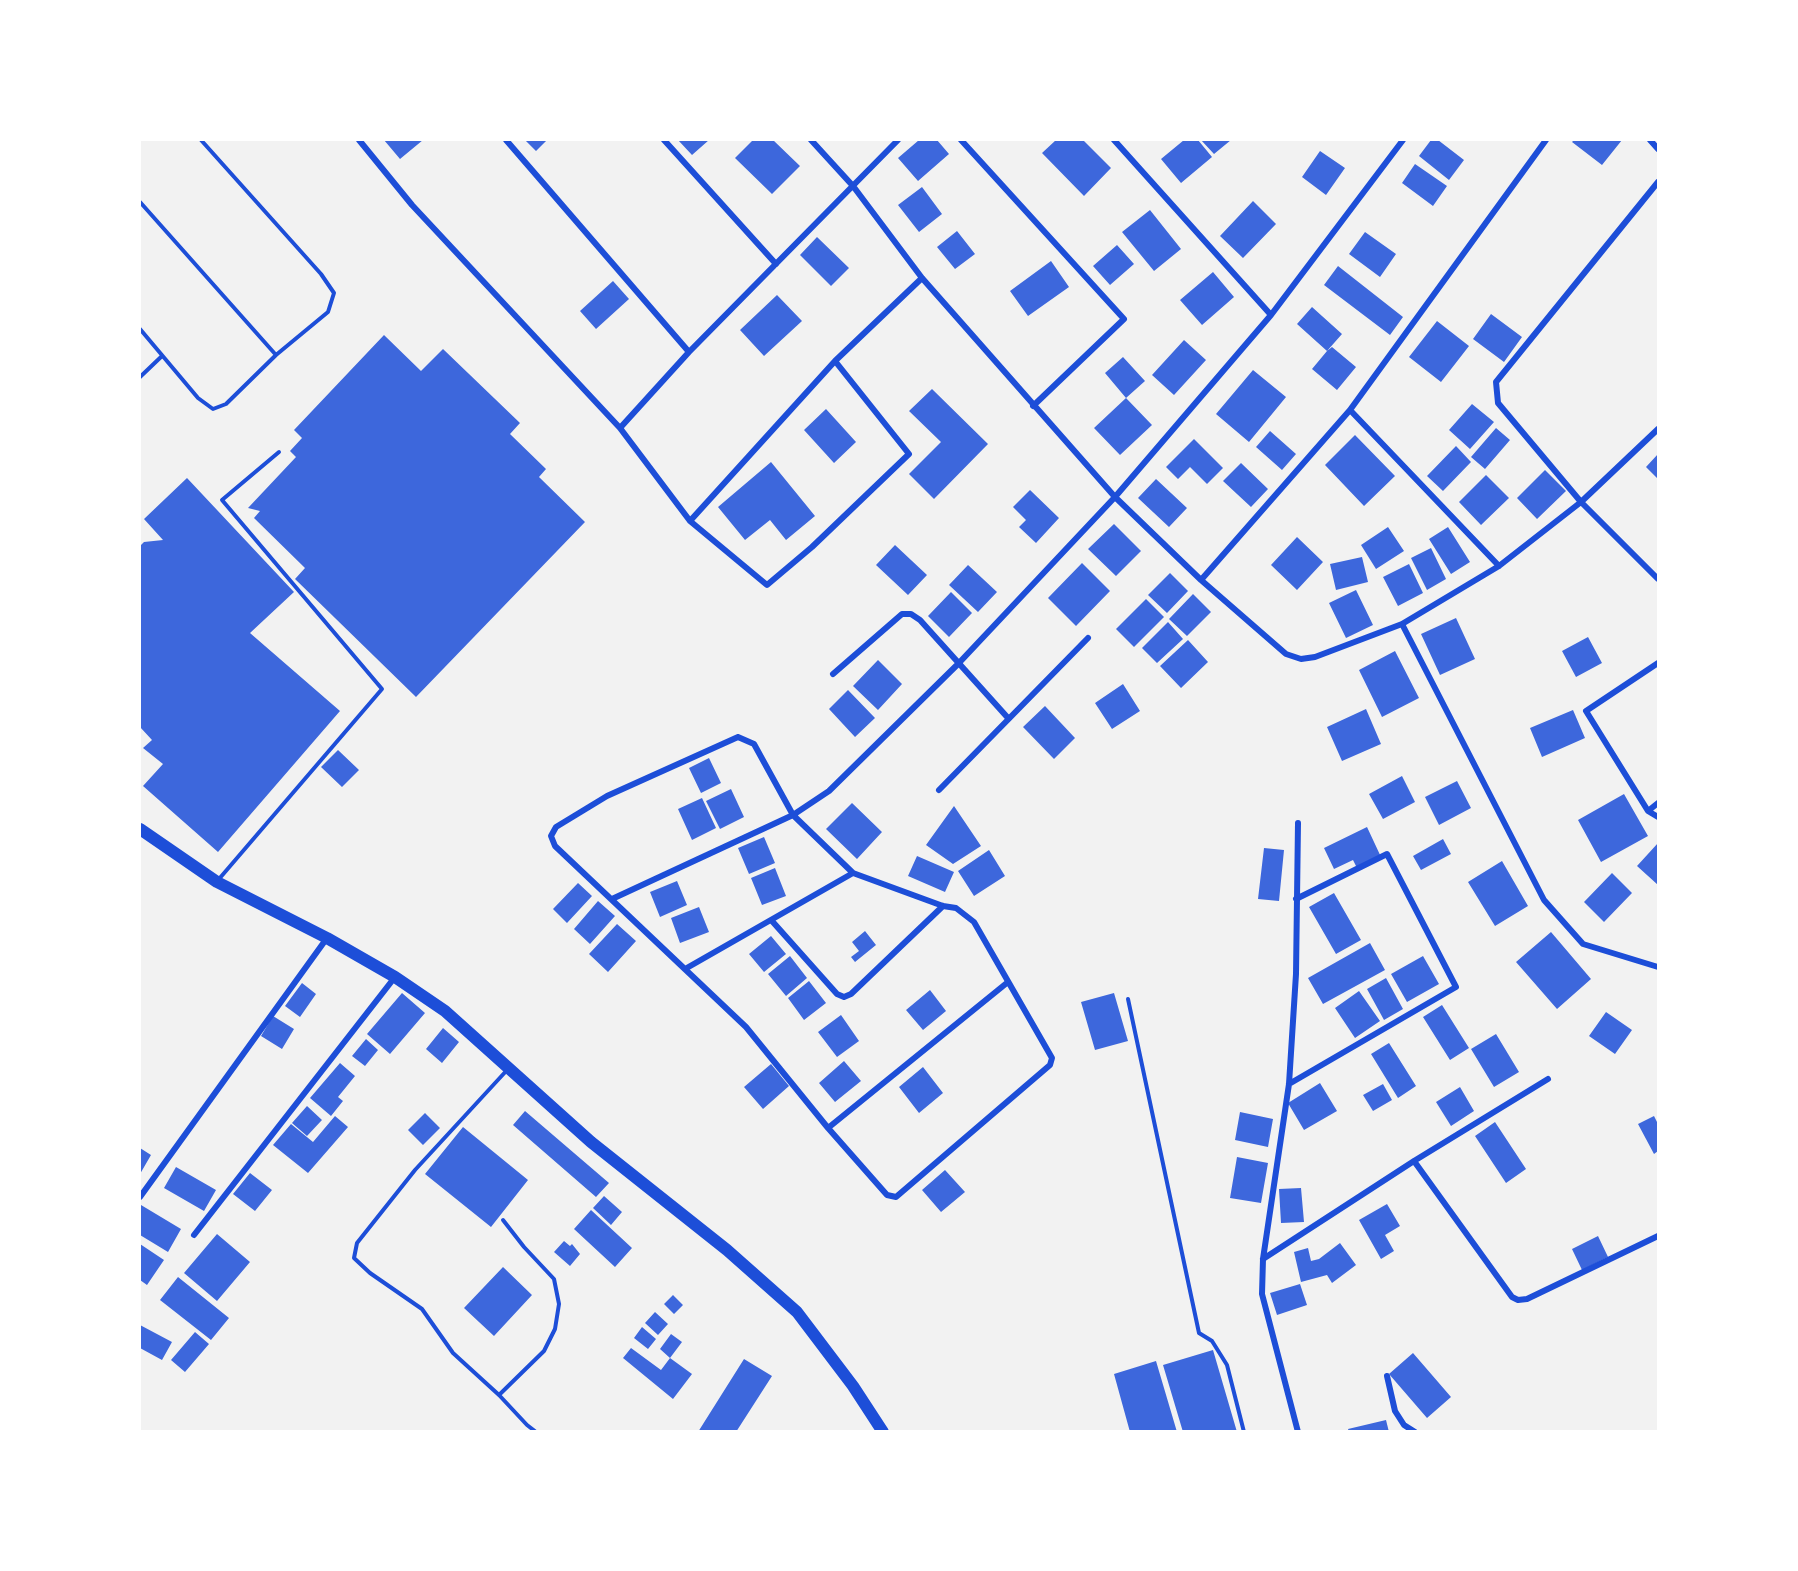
<!DOCTYPE html>
<style>
body{margin:0}
#map{position:relative;width:1798px;height:1571px;overflow:hidden;background:#f2f2f2;font-family:"Noto Sans",sans-serif}
canvas{display:block}
.frame{position:absolute;inset:0;border:141px solid #fff;pointer-events:none}
</style>
<div id="map">
<canvas width="1798" height="1571"></canvas>
<div class="frame"></div>
</div>
<script>
const ctx = document.querySelector('canvas').getContext('2d');
ctx.lineJoin = 'round';
function fill(path, color) { ctx.fillStyle = color; ctx.fill(path, 'evenodd'); }
const toPath = rows => new Path2D(rows.map(r => 'M' + r).join(''));
function strokePath(path, color, width, dash) { ctx.strokeStyle = color; ctx.lineWidth = width; ctx.lineCap = dash ? 'butt' : 'round'; ctx.setLineDash(dash || []); ctx.stroke(path); }
const building = toPath([
 [384,140,423,140,400,159],
 [525,140,547,140,536,151],
 [678,140,709,140,692,155],
 [753,140,773,140,800,166,772,194,735,158],
 [919,140,937,140,949,154,918,181,898,158],
 [1056,140,1083,140,1111,168,1084,196,1042,153],
 [1184,140,1198,140,1212,157,1181,183,1161,159],
 [1201,140,1231,140,1214,154],
 [1431,140,1438,140,1464,160,1449,180,1419,156],
 [1574,140,1622,140,1602,165,1572,142],
 [1320,151,1345,168,1326,195,1302,177],
 [1415,164,1447,186,1433,206,1402,183],
 [922,187,942,214,919,232,898,205],
 [1253,201,1276,224,1243,258,1220,236],
 [1150,210,1181,249,1154,271,1122,232],
 [957,231,975,254,955,269,937,247],
 [1365,232,1396,254,1380,277,1349,254],
 [817,237,849,268,831,286,800,255],
 [1117,245,1134,264,1110,285,1093,266],
 [1051,261,1069,287,1028,316,1010,291],
 [1338,266,1403,317,1390,335,1324,285],
 [1213,272,1234,297,1202,325,1180,300],
 [613,281,629,299,596,329,580,311],
 [777,295,802,321,764,356,740,330],
 [1312,307,1342,334,1327,351,1332,347,1356,367,1337,390,1312,369,1327,351,1297,324],
 [1491,314,1522,337,1504,362,1473,339],
 [1437,321,1469,346,1441,382,1409,357],
 [384,335,421,371,443,349,520,423,510,434,546,469,539,477,585,522,416,697,295,579,305,568,254,518,260,511,248,508,296,457,290,451,302,438,294,430],
 [1184,340,1206,360,1174,395,1152,375],
 [1123,357,1145,381,1126,398,1105,373],
 [1253,370,1286,397,1249,442,1216,414],
 [932,389,988,444,934,499,909,474,941,442,909,411],
 [1126,398,1152,425,1120,455,1094,428],
 [1472,404,1494,422,1470,449,1449,430],
 [826,409,856,442,834,463,804,430],
 [1496,428,1510,440,1485,469,1471,457],
 [1270,431,1296,454,1282,470,1256,447],
 [1355,435,1395,476,1364,506,1325,465],
 [1194,439,1223,468,1207,484,1190,467,1178,479,1166,467],
 [1456,446,1471,462,1443,491,1427,476],
 [1658,454,1658,479,1646,467],
 [771,462,815,516,786,540,770,520,745,540,718,507],
 [1241,463,1268,489,1251,507,1223,481],
 [1545,470,1566,491,1537,519,1517,498],
 [1486,475,1509,498,1481,525,1459,502],
 [187,478,294,592,250,633,340,711,218,852,143,786,163,764,143,748,152,740,140,727,140,546,144,542,163,540,144,519],
 [1156,479,1187,508,1169,527,1138,498],
 [1030,490,1059,518,1036,543,1019,527,1026,520,1013,507],
 [1114,524,1141,551,1116,576,1088,549],
 [1388,527,1404,551,1376,569,1361,545],
 [1448,527,1470,562,1451,574,1429,539],
 [1297,537,1323,562,1297,590,1271,565],
 [895,545,927,575,908,595,876,565],
 [1431,548,1446,579,1427,590,1411,558],
 [1362,557,1368,582,1336,590,1330,564],
 [1082,563,1110,591,1076,626,1048,598],
 [1409,564,1423,593,1398,606,1383,577],
 [968,565,997,592,978,612,949,585],
 [1170,573,1188,591,1167,613,1148,595],
 [1356,590,1373,625,1346,638,1329,603],
 [951,592,972,613,949,637,928,616],
 [1193,594,1211,612,1187,636,1169,619],
 [1146,599,1164,617,1134,647,1116,629],
 [1456,618,1475,659,1440,675,1421,634],
 [1168,622,1183,639,1157,663,1142,648],
 [1588,637,1602,663,1576,677,1562,651],
 [1188,640,1208,662,1181,688,1160,666],
 [1395,651,1419,698,1382,717,1359,670],
 [878,660,902,684,878,710,853,686],
 [1123,684,1140,711,1112,729,1095,703],
 [848,690,875,718,855,737,829,709],
 [1045,706,1075,738,1054,759,1023,727],
 [1366,709,1381,744,1342,761,1327,727],
 [1573,710,1585,738,1542,757,1530,728],
 [338,750,359,770,342,787,321,767],
 [709,758,721,783,701,793,689,768],
 [1402,776,1415,802,1383,819,1369,794],
 [1457,781,1471,808,1439,825,1425,797],
 [731,789,744,817,720,829,706,801],
 [1624,794,1648,836,1601,862,1578,820],
 [702,798,716,828,692,840,678,809],
 [852,803,882,832,857,859,826,829],
 [954,806,981,846,953,864,926,845],
 [1367,827,1381,857,1357,868,1353,860,1334,869,1324,848],
 [764,837,775,863,749,874,738,848],
 [1443,839,1451,854,1421,870,1413,856],
 [1658,843,1658,885,1637,866],
 [1264,848,1284,850,1279,901,1258,899],
 [989,850,1005,876,974,896,958,871],
 [917,856,954,872,945,892,908,876],
 [1502,861,1528,906,1495,926,1468,882],
 [775,868,786,896,762,905,751,878],
 [1612,873,1632,893,1604,922,1584,902],
 [677,881,687,905,660,917,650,892],
 [578,883,592,896,567,923,553,909],
 [1334,893,1361,940,1336,954,1309,907],
 [598,901,615,916,590,944,574,929],
 [699,907,709,932,680,943,671,918],
 [617,924,636,941,608,972,589,954],
 [865,931,876,945,855,962,851,957,859,951,852,942],
 [1551,932,1591,979,1557,1009,1516,962],
 [771,936,786,954,764,972,749,954],
 [1370,943,1385,970,1323,1004,1308,978],
 [790,956,807,978,786,996,768,974],
 [1423,956,1439,984,1407,1002,1391,974],
 [1386,978,1403,1009,1384,1020,1367,989],
 [809,981,826,1003,804,1020,788,998],
 [302,983,316,994,300,1017,285,1006],
 [930,990,946,1011,923,1030,906,1010],
 [1359,991,1380,1021,1355,1038,1335,1008],
 [402,993,425,1013,390,1054,367,1034],
 [1114,993,1128,1041,1095,1050,1081,1002],
 [1442,1005,1469,1048,1450,1060,1423,1017],
 [1606,1012,1632,1030,1615,1054,1589,1036],
 [841,1015,859,1041,837,1057,818,1032],
 [273,1016,294,1029,282,1049,261,1036],
 [443,1028,459,1042,442,1063,426,1049],
 [1496,1034,1519,1072,1494,1087,1471,1049],
 [366,1039,378,1050,365,1066,352,1056],
 [1389,1043,1416,1086,1398,1098,1371,1054],
 [844,1061,861,1081,835,1102,819,1083],
 [340,1063,355,1076,338,1097,343,1101,331,1116,310,1098],
 [771,1064,789,1086,763,1109,744,1087],
 [923,1067,943,1093,919,1113,899,1087],
 [1320,1083,1337,1111,1304,1130,1288,1103],
 [1383,1084,1392,1100,1373,1111,1363,1095],
 [1460,1087,1474,1111,1451,1126,1436,1102],
 [307,1106,322,1120,307,1136,292,1123],
 [525,1111,609,1183,596,1197,513,1125],
 [1240,1112,1273,1119,1268,1147,1235,1140],
 [425,1113,440,1128,423,1145,408,1130],
 [335,1116,348,1127,308,1173,273,1145,291,1124,313,1142],
 [1654,1116,1658,1124,1658,1151,1654,1154,1638,1124],
 [1495,1122,1526,1169,1506,1183,1475,1136],
 [463,1127,528,1180,491,1227,425,1174],
 [140,1148,151,1155,140,1174],
 [1237,1157,1268,1163,1261,1203,1230,1198],
 [176,1167,216,1190,204,1211,164,1188],
 [945,1170,965,1192,941,1212,922,1190],
 [250,1173,272,1190,255,1211,233,1194],
 [1301,1188,1304,1222,1281,1223,1279,1189],
 [604,1196,622,1212,611,1225,593,1208],
 [1387,1204,1400,1226,1385,1235,1394,1251,1381,1259,1359,1220],
 [141,1205,181,1229,168,1252,140,1235],
 [591,1210,632,1248,615,1267,574,1229],
 [217,1234,250,1262,217,1301,184,1273],
 [1598,1236,1608,1257,1582,1270,1572,1249],
 [564,1241,570,1246,572,1244,580,1254,570,1266,554,1252],
 [1340,1243,1356,1265,1332,1283,1327,1275,1301,1282,1294,1252,1308,1248,1311,1261,1319,1259],
 [140,1244,164,1260,147,1285,140,1280],
 [503,1267,532,1295,494,1336,464,1308],
 [178,1277,229,1318,211,1340,160,1300],
 [1300,1284,1307,1305,1277,1315,1270,1293],
 [673,1295,683,1305,674,1314,664,1304],
 [655,1312,668,1324,658,1335,645,1323],
 [140,1325,172,1342,162,1360,140,1348],
 [642,1327,656,1339,648,1349,634,1338],
 [195,1332,209,1344,185,1372,171,1360],
 [671,1334,682,1342,670,1358,660,1349],
 [631,1348,661,1370,670,1358,692,1374,673,1399,623,1358],
 [1213,1350,1237,1432,1183,1432,1163,1365],
 [1413,1353,1451,1397,1427,1418,1389,1374],
 [744,1359,772,1376,736,1432,698,1432],
 [1156,1361,1177,1432,1130,1432,1114,1374],
 [1386,1420,1389,1432,1349,1432,1348,1429]
]);
const service = toPath([
 [140,202,276,355],
 [140,329,198,398,213,409,226,404,276,355,328,312,334,293,321,274,201,140],
 [140,377,162,356],
 [219,879,382,689,222,500,279,452],
 [1128,999,1199,1333,1212,1341,1227,1365,1244,1432],
 [508,1069,415,1170,357,1243,354,1258,370,1273,422,1309,453,1353,499,1395,527,1425,536,1432],
 [499,1395,544,1351,555,1329,559,1304,554,1279,524,1247,503,1220]
]);
const minor = toPath([
 [359,140,412,205,620,428,690,521,767,585,812,547,909,454,835,361],
 [506,140,689,352],
 [664,140,776,264],
 [811,140,853,186,922,278,1115,497,1201,580,1286,654,1301,659,1315,657,1402,624,1499,566,1581,502,1658,429],
 [961,140,1124,319,1033,406],
 [1114,140,1271,315],
 [1650,140,1658,149],
 [1658,182,1496,382,1498,403,1581,502,1658,579],
 [1350,410,1499,566],
 [620,428,689,352,898,140],
 [690,521,835,361,922,278],
 [1201,580,1350,410,1546,140],
 [1402,624,1544,900,1583,944,1658,967],
 [1658,663,1586,711,1648,811,1658,817],
 [833,674,902,614,911,614,920,620,1008,718],
 [738,737,754,744,793,815,853,873,943,906,956,908,974,922,1052,1058,1050,1065,896,1197,887,1195,828,1128,746,1027,555,846,551,836,556,827,607,796,738,737],
 [939,790,1088,638],
 [1648,811,1658,803],
 [1298,823,1296,974,1289,1084,1263,1259,1262,1294,1298,1432],
 [612,899,793,815,829,791,958,664,1115,497,1271,315,1403,140],
 [772,921,837,994,844,997,851,994,943,906],
 [685,969,853,873],
 [1289,1084,1456,987,1387,854,1296,899],
 [828,1128,1008,982],
 [1414,1161,1512,1297,1518,1300,1527,1299,1658,1236],
 [140,1197,327,938],
 [194,1235,395,977],
 [1263,1259,1414,1161,1548,1079],
 [1387,1376,1395,1411,1404,1425,1415,1432]
]);
const secondary = toPath([
 [140,829,217,882,327,938,395,977,445,1011,591,1142,727,1250,797,1312,853,1386,883,1432]
]);
fill(building, '#3d67dc');
strokePath(service, '#1d4ed8', 4);
strokePath(minor, '#1d4ed8', 6);
strokePath(secondary, '#1d4ed8', 12);
</script>
